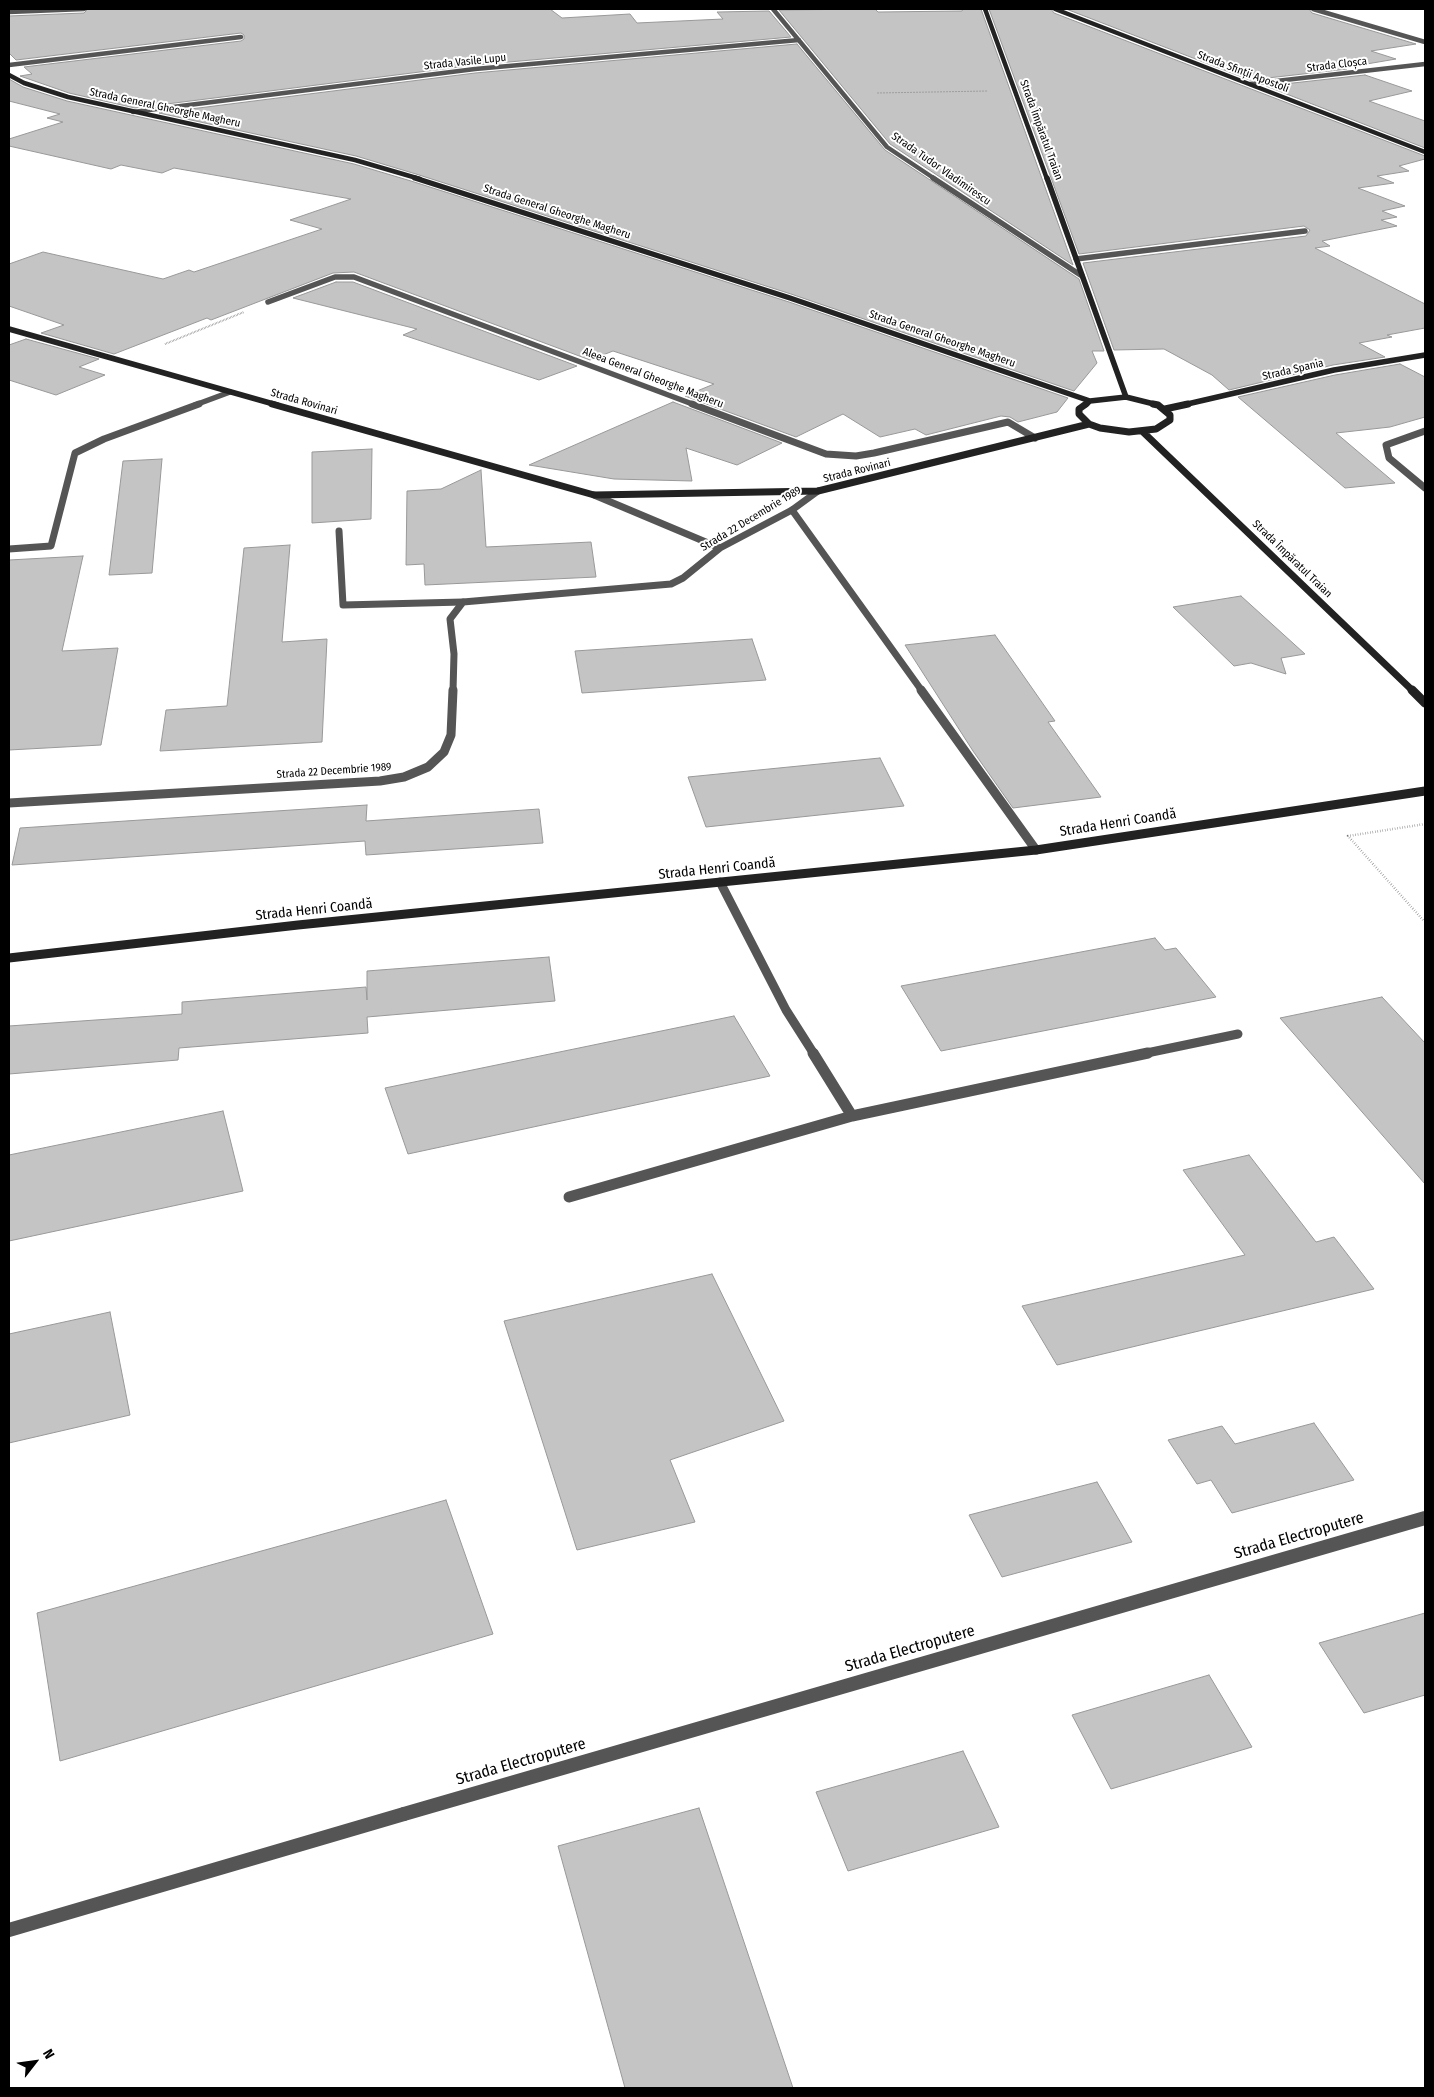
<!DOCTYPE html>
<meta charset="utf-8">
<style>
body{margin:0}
#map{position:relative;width:1434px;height:2097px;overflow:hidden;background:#fff;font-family:"Fira Sans Condensed",sans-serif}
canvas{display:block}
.frame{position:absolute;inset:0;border:10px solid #000;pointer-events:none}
.north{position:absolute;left:10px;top:2037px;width:50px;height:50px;-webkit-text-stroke:4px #fff;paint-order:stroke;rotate:60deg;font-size:14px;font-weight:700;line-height:20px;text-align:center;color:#000}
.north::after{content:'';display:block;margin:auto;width:18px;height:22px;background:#000;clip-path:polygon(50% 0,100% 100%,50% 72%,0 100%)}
</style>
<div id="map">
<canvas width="1434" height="2097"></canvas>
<div class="frame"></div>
<div class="north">N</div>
</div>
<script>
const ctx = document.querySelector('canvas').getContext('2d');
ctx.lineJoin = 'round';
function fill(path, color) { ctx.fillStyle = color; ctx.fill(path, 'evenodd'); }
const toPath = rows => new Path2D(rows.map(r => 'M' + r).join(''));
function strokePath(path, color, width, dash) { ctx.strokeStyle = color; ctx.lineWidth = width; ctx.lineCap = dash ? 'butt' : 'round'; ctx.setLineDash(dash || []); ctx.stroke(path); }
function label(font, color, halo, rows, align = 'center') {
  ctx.font = font + ' "Fira Sans Condensed",sans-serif'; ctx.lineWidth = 4; ctx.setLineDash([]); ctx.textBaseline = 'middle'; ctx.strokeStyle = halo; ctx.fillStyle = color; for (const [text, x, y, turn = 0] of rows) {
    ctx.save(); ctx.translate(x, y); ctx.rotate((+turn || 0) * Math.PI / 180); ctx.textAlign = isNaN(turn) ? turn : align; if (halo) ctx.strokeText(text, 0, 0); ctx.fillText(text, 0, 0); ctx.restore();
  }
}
const building = toPath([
 [88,9,550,9,562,18,630,14,637,23,723,19,717,12,769,11,791,37,475,65,135,108,69,93,20,76,32,74,24,67,241,41,244,39,244,35,241,33,16,60,9,53,9,16,84,13,88,9],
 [875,9,878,12,962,11,963,9,981,9,1073,265,890,144,779,10,875,9],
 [989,9,1051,9,1054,13,1425,156,1425,159,1399,166,1409,171,1377,176,1394,183,1358,188,1405,206,1382,211,1397,217,1381,220,1397,226,1322,241,1330,246,1315,248,1425,304,1425,328,1387,335,1392,337,1359,343,1385,357,1333,365,1229,390,1212,375,1164,349,1114,350,1083,263,1306,236,1310,230,1304,226,1079,254,989,9],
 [1066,9,1309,9,1312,13,1416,44,1371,51,1396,59,1343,68,1347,69,1250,80,1066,9],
 [797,44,885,150,1079,279,1104,351,1092,351,1097,363,1074,391,791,294,416,174,356,156,159,113,475,73,797,44],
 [1365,75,1412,91,1369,101,1425,121,1425,148,1266,86,1365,75],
 [9,79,23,87,67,101,354,164,411,181,789,302,1068,398,1057,412,1018,422,1010,417,1001,416,926,435,915,429,880,437,843,414,796,437,685,396,714,384,613,351,590,360,354,272,333,273,211,320,207,318,114,354,41,333,64,325,9,306,9,264,43,252,163,279,189,270,194,272,322,229,290,220,351,199,174,168,162,173,121,165,111,169,9,146,9,139,63,122,47,118,60,114,9,101,9,79],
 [336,282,353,282,577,366,539,380,403,335,417,329,293,298,336,282],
 [26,339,99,359,79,367,105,375,56,395,9,380,9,345,26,339],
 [1400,364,1425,377,1425,417,1390,427,1336,433,1395,483,1345,488,1238,397,1335,375,1400,364],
 [673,402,782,443,737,465,686,448,692,481,614,479,529,465,673,402],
 [372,449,371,519,312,523,312,452,372,449],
 [162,459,152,573,109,575,123,461,162,459],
 [481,470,486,547,591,542,596,577,425,585,424,564,406,565,407,491,441,489,481,470],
 [290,545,282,642,327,639,322,742,160,751,166,710,227,706,244,548,290,545],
 [83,556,62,651,118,648,101,745,9,750,9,560,83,556],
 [1241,596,1305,654,1281,658,1286,674,1251,663,1234,666,1173,607,1241,596],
 [995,635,1055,721,1048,722,1101,797,1013,808,973,751,905,645,995,635],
 [752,639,766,680,582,693,575,651,752,639],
 [880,758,904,806,706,827,688,777,880,758],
 [367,805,366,821,539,809,543,843,366,855,365,841,12,865,20,828,367,805],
 [1155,938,1165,950,1176,948,1216,997,941,1051,901,986,1155,938],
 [549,957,555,1001,367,1017,368,1033,179,1048,178,1060,9,1074,9,1026,182,1014,182,1002,366,987,367,1000,367,971,549,957],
 [1382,997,1425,1043,1425,1184,1280,1018,1382,997],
 [734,1016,770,1076,408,1154,385,1088,734,1016],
 [223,1111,243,1191,9,1241,9,1155,223,1111],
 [1249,1155,1316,1242,1334,1237,1374,1289,1057,1365,1022,1306,1245,1255,1183,1170,1249,1155],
 [712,1274,784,1421,670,1460,695,1522,577,1550,504,1321,712,1274],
 [110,1312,130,1415,9,1443,9,1334,110,1312],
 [1314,1423,1354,1480,1232,1513,1211,1480,1197,1484,1168,1440,1222,1426,1235,1444,1314,1423],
 [1097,1482,1132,1542,1002,1577,969,1515,1097,1482],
 [446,1500,493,1634,60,1761,37,1613,446,1500],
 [1425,1613,1425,1695,1364,1713,1319,1643,1425,1613],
 [1209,1675,1252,1747,1111,1789,1072,1715,1209,1675],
 [963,1751,999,1827,848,1871,816,1792,963,1751],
 [699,1808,793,2088,625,2088,558,1846,699,1808]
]);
const pathFar2 = toPath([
 [877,93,988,91]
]);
const pathFar1 = toPath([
 [165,344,244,312]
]);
const path = toPath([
 [1423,920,1348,836,1425,824]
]);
const laneFar4 = toPath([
 [9,65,241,37]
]);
const laneFar3 = toPath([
 [1425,431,1386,445,1389,458,1425,488],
 [792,510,922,691],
 [339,531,343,605,463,602]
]);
const laneFar2 = toPath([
 [921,690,1036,850],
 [720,882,786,1010,814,1054],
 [1142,1054,1238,1034]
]);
const laneFar1 = toPath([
 [813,1053,852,1116],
 [569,1197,852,1116,1148,1053]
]);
const lane = toPath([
 [9,1930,404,1814]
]);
const streetFar4 = toPath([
 [773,9,887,147,935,179],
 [1313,9,1425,42],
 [9,12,84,9],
 [1250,84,1425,64],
 [133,112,475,69,799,40]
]);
const streetFar3 = toPath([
 [933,178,1082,276],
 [1076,259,1305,231],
 [268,302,335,277,354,277,695,405],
 [195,405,230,392]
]);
const streetFar2 = toPath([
 [692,404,826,454,856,456,874,453,1008,422,1035,438],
 [594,495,720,548],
 [9,549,51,546,75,453,104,439,199,404],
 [453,691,454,654,450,619,463,602,671,584,683,578,720,548,792,510,818,491]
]);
const streetFar1 = toPath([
 [9,803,380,781,404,777,428,767,444,752,451,735,453,690]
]);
const street = toPath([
 [404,1814,1425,1518]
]);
const secondaryFar3 = toPath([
 [985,9,1047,179],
 [1055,9,1425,152],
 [9,75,24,83,68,97,355,160,420,179]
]);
const secondaryFar2 = toPath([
 [415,178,790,298,1090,401],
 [1047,178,1126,397],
 [9,329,277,405],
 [1085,405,1090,401,1126,397,1158,405],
 [1183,405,1334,370,1425,355]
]);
const secondaryFar1 = toPath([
 [272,404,594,495,818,491,1089,424],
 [1086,404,1079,409,1079,414,1089,424,1100,428,1129,432,1156,429,1170,420,1170,415,1158,405,1153,404],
 [1165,409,1188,404],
 [1143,432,1413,691]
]);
const secondary = toPath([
 [1412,690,1425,703],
 [9,958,298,925,1036,850,1425,791]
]);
const farStreetnames = [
 ["Strada Vasile Lupu",465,62,-6],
 ["Strada Cloșca",1337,65,-7],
 ["Strada Sfinții Apostoli",1243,72,21],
 ["Strada General Gheorghe Magheru",165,108,12],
 ["Strada Împăratul Traian",1041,130,70],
 ["Strada Tudor Vladimirescu",941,169,35],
 ["Strada General Gheorghe Magheru",557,212,18],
 ["Strada General Gheorghe Magheru",942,339,19],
 ["Strada Spania",1293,370,-13],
 ["Aleea General Gheorghe Magheru",653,378,21],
 ["Strada Rovinari",304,402,16],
 ["Strada Rovinari",857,471,-14],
 ["Strada 22 Decembrie 1989",751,519,-31],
 ["Strada Împăratul Traian",1292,559,44],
 ["Strada 22 Decembrie 1989",334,771,-4]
];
const streetNames = [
 ["Strada Henri Coandă",1118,823,-9],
 ["Strada Henri Coandă",717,869,-6],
 ["Strada Henri Coandă",314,910,-6]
];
const nearStreetnames = [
 ["Strada Electroputere",1299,1536,-16],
 ["Strada Electroputere",910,1649,-16],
 ["Strada Electroputere",521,1762,-16]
];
fill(building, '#c4c4c4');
strokePath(building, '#999', 1);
strokePath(pathFar2, '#777', 1, [0.5, 1]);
strokePath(pathFar1, '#777', 2, [0.5, 1]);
strokePath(path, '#777', 2.5, [0.5, 2]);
strokePath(laneFar4, '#555', 4.5);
strokePath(laneFar3, '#555', 7);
strokePath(laneFar2, '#555', 9);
strokePath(laneFar1, '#555', 11);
strokePath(lane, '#555', 14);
strokePath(streetFar4, '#555', 4.5);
strokePath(streetFar3, '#555', 5.5);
strokePath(streetFar2, '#555', 7);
strokePath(streetFar1, '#555', 9);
strokePath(street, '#555', 14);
strokePath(secondaryFar3, '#222', 4.5);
strokePath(secondaryFar2, '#222', 5.5);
strokePath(secondaryFar1, '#222', 7);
strokePath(secondary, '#222', 9);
label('11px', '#000', '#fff', farStreetnames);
label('14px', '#000', '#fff', streetNames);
label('16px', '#000', '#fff', nearStreetnames);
</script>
